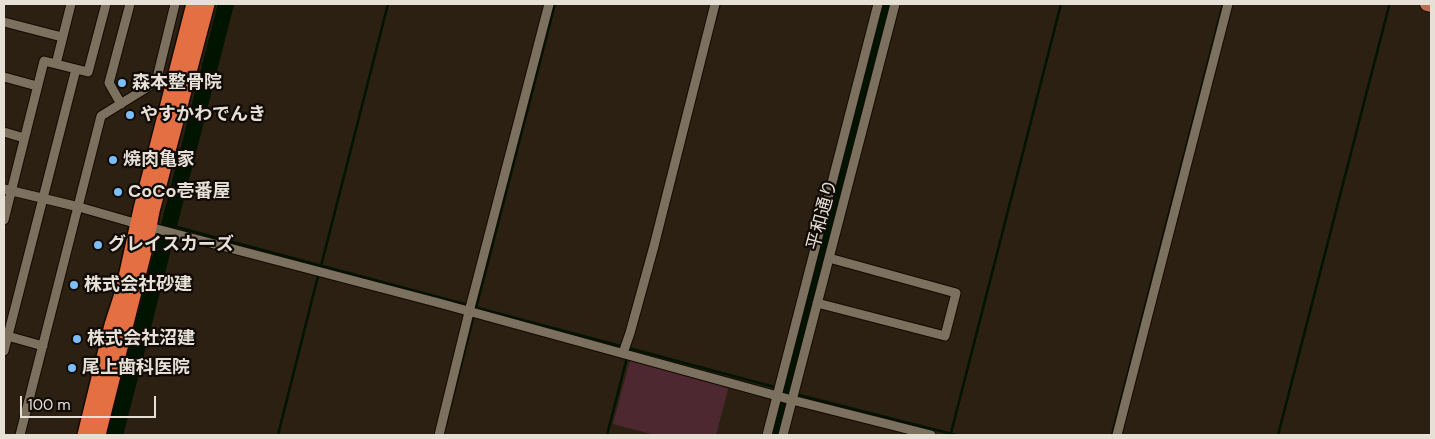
<!DOCTYPE html>
<meta charset="utf-8">
<style>
body{margin:0}
#map{position:relative;width:1435px;height:439px;overflow:hidden;background:#2b2012;font-family:"DM Sans",sans-serif}
canvas{display:block}
.frame{position:absolute;inset:0;border:5px solid #e7e0d7;pointer-events:none}
.scale{position:absolute;left:20px;top:396px;width:136px;height:22px;box-sizing:border-box;border:2px solid #e7e0d7;border-top:0;padding-left:6px;font-size:15px;line-height:18px;white-space:nowrap;color:#e7e0d7;-webkit-text-stroke:4px #100b06;paint-order:stroke}
</style>
<div id="map">
<canvas width="1435" height="439"></canvas>
<div class="frame"></div>
<div class="scale">100 m</div>
</div>
<script>
const ctx = document.querySelector('canvas').getContext('2d');
ctx.lineJoin = 'round';
function fill(path, color) { ctx.fillStyle = color; ctx.fill(path, 'evenodd'); }
const toPath = rows => new Path2D(rows.map(r => 'M' + r).join(''));
function strokePath(path, color, width, dash) { ctx.strokeStyle = color; ctx.lineWidth = width; ctx.lineCap = dash ? 'butt' : 'round'; ctx.setLineDash(dash || []); ctx.stroke(path); }
function label(font, color, halo, rows, align = 'center') {
  ctx.font = font + ' "DM Sans","Noto Sans JP",sans-serif'; ctx.lineWidth = 4.5; ctx.setLineDash([]); ctx.textBaseline = 'middle'; ctx.strokeStyle = halo; ctx.fillStyle = color; for (const [text, x, y, turn = 0] of rows) {
    ctx.save(); ctx.translate(x, y); ctx.rotate((+turn || 0) * Math.PI / 180); ctx.textAlign = isNaN(turn) ? turn : align; if (halo) ctx.strokeText(text, 0, 0); ctx.fillText(text, 0, 0); ctx.restore();
  }
}
const green = toPath([
 [630,360,729,386,716,435,655,435,613,424]
]);
const stream = toPath([
 [716,18,720,4],
 [169,225,468,305],
 [321,266,388,4],
 [474,307,782,389,791,393],
 [476,308,555,4],
 [799,395,956,435],
 [951,433,1061,4],
 [278,435,318,276],
 [443,435,473,319],
 [607,435,631,342],
 [1112,435,1223,4],
 [1278,435,1389,6]
]);
const river = toPath([
 [115,435,226,4],
 [775,435,886,4]
]);
const street = toPath([
 [4,22,62,37],
 [56,64,71,4],
 [4,77,37,86],
 [121,104,109,83,130,4],
 [4,132,24,138],
 [4,189,79,207,138,224,439,303,792,400,931,435],
 [4,220,44,61,88,72,106,4],
 [817,303,945,336,956,293,829,258],
 [4,335,43,346],
 [4,351,76,69],
 [623,353,630,333,654,246,715,4],
 [20,435,101,116,156,82,175,4],
 [439,435,470,308,549,4],
 [767,435,878,4],
 [783,435,895,4],
 [1117,435,1228,4]
]);
const primary = toPath([
 [1427,4,1431,5]
]);
const highway = toPath([
 [85,435,112,325,123,291,141,209,194,4],
 [98,435,145,248,152,211,207,4]
]);
const markers = [
 [122,83,5,"#7cbef9"],
 [130,115,5,"#7cbef9"],
 [113,160,5,"#7cbef9"],
 [118,192,5,"#7cbef9"],
 [98,245,5,"#7cbef9"],
 [74,285,5,"#7cbef9"],
 [77,339,5,"#7cbef9"],
 [72,368,5,"#7cbef9"]
];
const poiNames = [
 ["森本整骨院",132,83],
 ["やすかわでんき",140,115],
 ["焼肉亀家",123,160],
 ["CoCo壱番屋",128,192],
 ["グレイスカーズ",108,245],
 ["株式会社砂建",84,285],
 ["株式会社沼建",87,339],
 ["尾上歯科医院",82,368]
];
const streetNames = [
 ["平和通り",823,215,-75]
];
fill(green, '#4e2830');
strokePath(stream, '#001400', 2.5);
strokePath(river, '#001400', 16);
strokePath(street, '#130a01', 11);
strokePath(primary, '#130a01', 16);
strokePath(highway, '#130a01', 18);
strokePath(street, '#7c705f', 9);
strokePath(primary, '#ba6f4e', 14);
strokePath(highway, '#e36f43', 15);
for (const [x, y, r, color] of markers) { const dot = new Path2D(); dot.arc(x, y, r, 0, 2 * Math.PI); ctx.fillStyle = color; ctx.fill(dot); strokePath(dot, '#100b06', 2); }
label('bold 18px', '#e7e0d7', '#100b06', poiNames, 'left');
label('18px', '#e7e0d7', '#100b06', streetNames);
</script>
